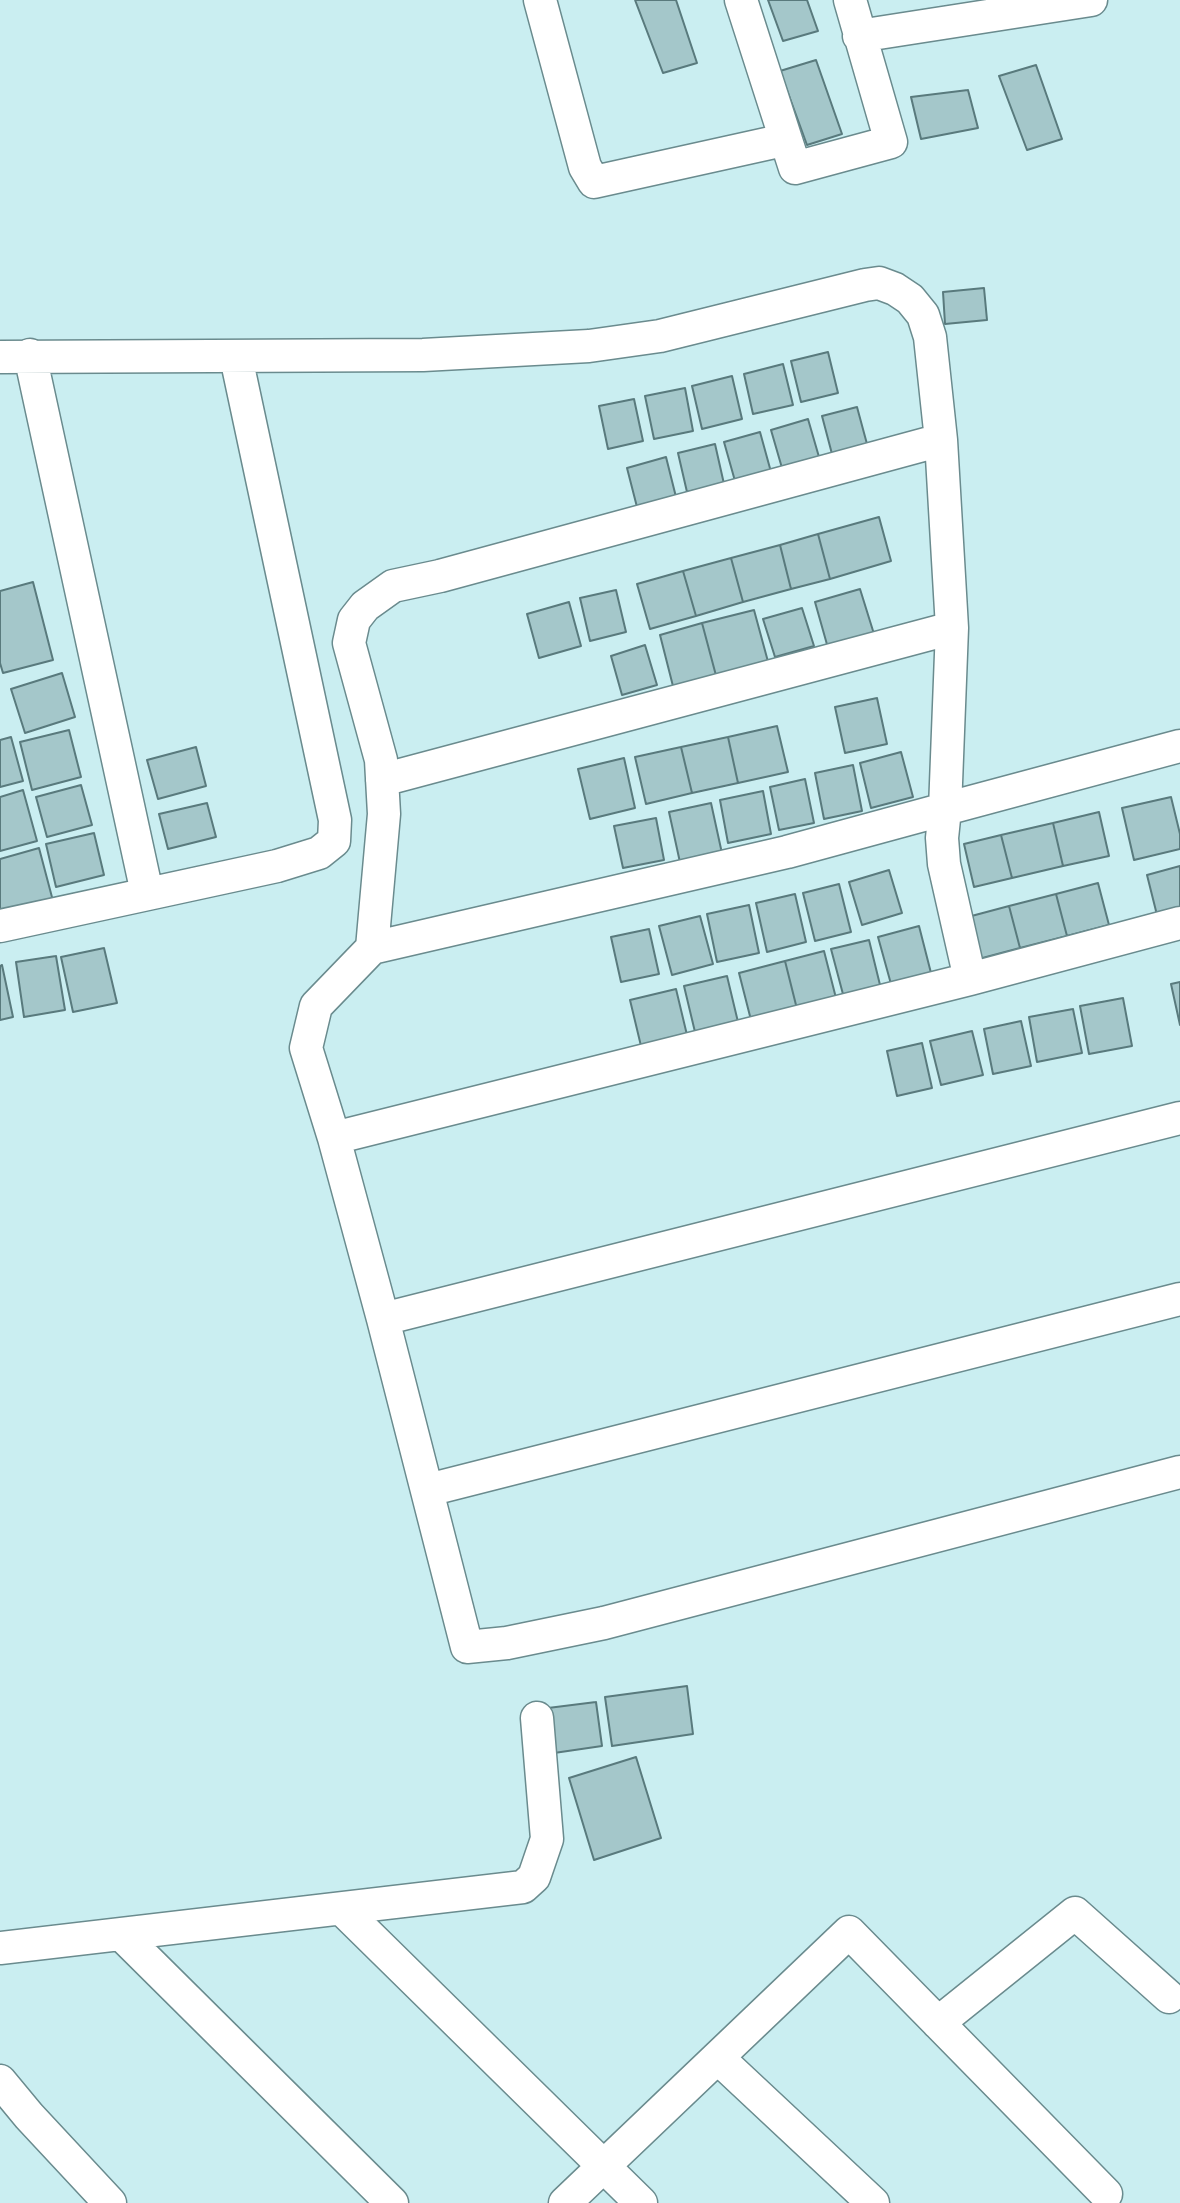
<!DOCTYPE html>
<style>
body{margin:0}
canvas{display:block;background:#caeef1}
</style>
<canvas width="1180" height="2203"></canvas>
<script>
const ctx = document.querySelector('canvas').getContext('2d');
ctx.lineJoin = 'round';
function fill(path, color) { ctx.fillStyle = color; ctx.fill(path, 'evenodd'); }
const toPath = rows => new Path2D(rows.map(r => 'M' + r).join(''));
function strokePath(path, color, width, dash) { ctx.strokeStyle = color; ctx.lineWidth = width; ctx.lineCap = dash ? 'butt' : 'round'; ctx.setLineDash(dash || []); ctx.stroke(path); }
const building = toPath([
 [635,0,676,0,697,63,663,73,635,0],
 [768,0,807,0,818,31,783,41,768,0],
 [816,60,842,134,807,145,780,71,816,60],
 [1036,65,1062,139,1027,150,999,76,1036,65],
 [968,90,978,128,921,139,911,97,968,90],
 [984,288,987,320,945,324,943,292,984,288],
 [828,352,838,393,801,402,791,361,828,352],
 [783,364,793,405,753,414,744,374,783,364],
 [732,376,742,419,702,429,692,386,732,376],
 [685,388,693,431,654,439,645,396,685,388],
 [634,399,643,441,608,449,599,406,634,399],
 [857,407,867,444,832,454,822,416,857,407],
 [808,419,819,457,782,468,771,430,808,419],
 [760,432,771,472,735,481,724,442,760,432],
 [715,444,724,484,687,492,678,453,715,444],
 [666,457,676,497,637,507,627,468,666,457],
 [879,517,891,561,830,579,818,534,879,517],
 [818,534,830,579,791,589,780,545,818,534],
 [780,545,791,589,743,602,731,558,780,545],
 [731,558,743,602,696,616,683,571,731,558],
 [683,571,696,616,650,629,637,584,683,571],
 [33,582,53,660,3,673,0,663,0,591,33,582],
 [860,589,874,634,828,648,815,602,860,589],
 [616,590,626,632,590,641,580,598,616,590],
 [569,602,581,646,539,658,527,614,569,602],
 [802,608,814,646,775,657,763,619,802,608],
 [754,610,770,669,718,683,702,623,754,610],
 [702,623,718,683,675,694,660,635,702,623],
 [645,645,657,685,622,695,611,656,645,645],
 [62,673,75,717,25,733,11,689,62,673],
 [877,698,887,744,845,753,835,707,877,698],
 [777,726,788,772,738,783,728,737,777,726],
 [69,730,81,777,32,790,20,742,69,730],
 [11,737,23,781,0,787,0,740,11,737],
 [728,737,738,783,692,793,681,747,728,737],
 [196,747,206,786,158,799,147,760,196,747],
 [681,747,692,793,646,804,635,757,681,747],
 [901,752,913,797,871,808,860,763,901,752],
 [624,758,635,808,590,819,578,769,624,758],
 [853,765,862,811,824,819,815,773,853,765],
 [805,779,814,823,779,830,770,787,805,779],
 [81,785,92,825,47,837,36,797,81,785],
 [23,790,37,841,0,851,0,797,23,790],
 [763,791,771,834,728,843,720,800,763,791],
 [1171,797,1180,834,1180,849,1134,860,1122,808,1171,797],
 [207,803,216,837,168,849,159,814,207,803],
 [711,803,723,858,681,867,669,812,711,803],
 [1099,812,1109,856,1063,866,1053,823,1099,812],
 [656,818,664,860,623,868,614,826,656,818],
 [1053,823,1063,866,1012,878,1001,835,1053,823],
 [94,833,104,875,56,887,46,844,94,833],
 [1001,835,1012,878,974,887,964,844,1001,835],
 [39,848,53,901,0,916,0,859,39,848],
 [1180,866,1180,913,1158,919,1147,875,1180,866],
 [889,870,902,913,862,925,849,882,889,870],
 [1098,883,1109,925,1067,936,1056,894,1098,883],
 [839,884,851,932,815,941,803,893,839,884],
 [795,894,806,942,767,952,756,903,795,894],
 [1056,894,1067,936,1020,948,1009,906,1056,894],
 [749,905,759,953,717,962,707,914,749,905],
 [1009,906,1020,948,975,960,964,918,1009,906],
 [700,916,713,964,672,975,659,926,700,916],
 [919,926,931,973,891,984,878,937,919,926],
 [649,929,659,974,621,982,611,937,649,929],
 [869,940,881,989,844,998,831,949,869,940],
 [104,948,117,1003,73,1012,61,957,104,948],
 [824,951,837,1002,798,1013,785,961,824,951],
 [56,956,65,1010,24,1017,16,962,56,956],
 [785,961,798,1013,752,1024,739,973,785,961],
 [2,965,13,1017,0,1020,0,966,2,965],
 [727,976,738,1022,695,1032,684,986,727,976],
 [1180,982,1180,1025,1171,984,1180,982],
 [676,989,687,1035,641,1046,630,1000,676,989],
 [1123,998,1132,1046,1089,1054,1080,1006,1123,998],
 [1073,1009,1082,1053,1037,1062,1029,1017,1073,1009],
 [1021,1021,1031,1066,993,1074,984,1029,1021,1021],
 [972,1031,983,1075,941,1085,930,1041,972,1031],
 [922,1043,932,1088,897,1096,887,1051,922,1043],
 [687,1686,693,1734,612,1746,605,1697,687,1686],
 [596,1702,602,1746,554,1753,548,1708,596,1702],
 [636,1757,661,1838,594,1860,569,1778,636,1757]
]);
const minor = toPath([
 [540,0,585,167,594,182,784,140],
 [741,0,795,168,891,142,850,0],
 [859,36,1091,0],
 [30,355,147,893],
 [0,357,423,355,589,346,660,336,865,285,879,283,895,289,910,299,923,315,930,337,941,440,952,628,945,809,1180,746],
 [941,440,440,576,393,586,365,606,354,620,349,643,381,760,384,814,372,948,316,1006,306,1048,334,1138,383,1319,467,1647,507,1643,604,1623,1180,1472],
 [382,780,952,628],
 [0,926,277,866,319,853,334,841,335,820,236,357],
 [372,948,787,852,945,809,942,838,944,864,970,979],
 [334,1138,970,979,1180,923],
 [383,1319,1180,1118],
 [428,1490,1180,1299],
 [342,1909,641,2203],
 [121,1934,392,2203],
 [0,1948,523,1887,534,1877,547,1839,537,1718],
 [938,2023,1075,1913,1169,1997],
 [718,2058,873,2203],
 [0,2081,29,2116,110,2203],
 [565,2203,849,1932,1106,2194]
]);
fill(building, '#a4c7ca');
strokePath(building, '#597a7d', 2);
strokePath(minor, '#6a8b8e', 35);
strokePath(minor, '#fff', 32);
</script>
